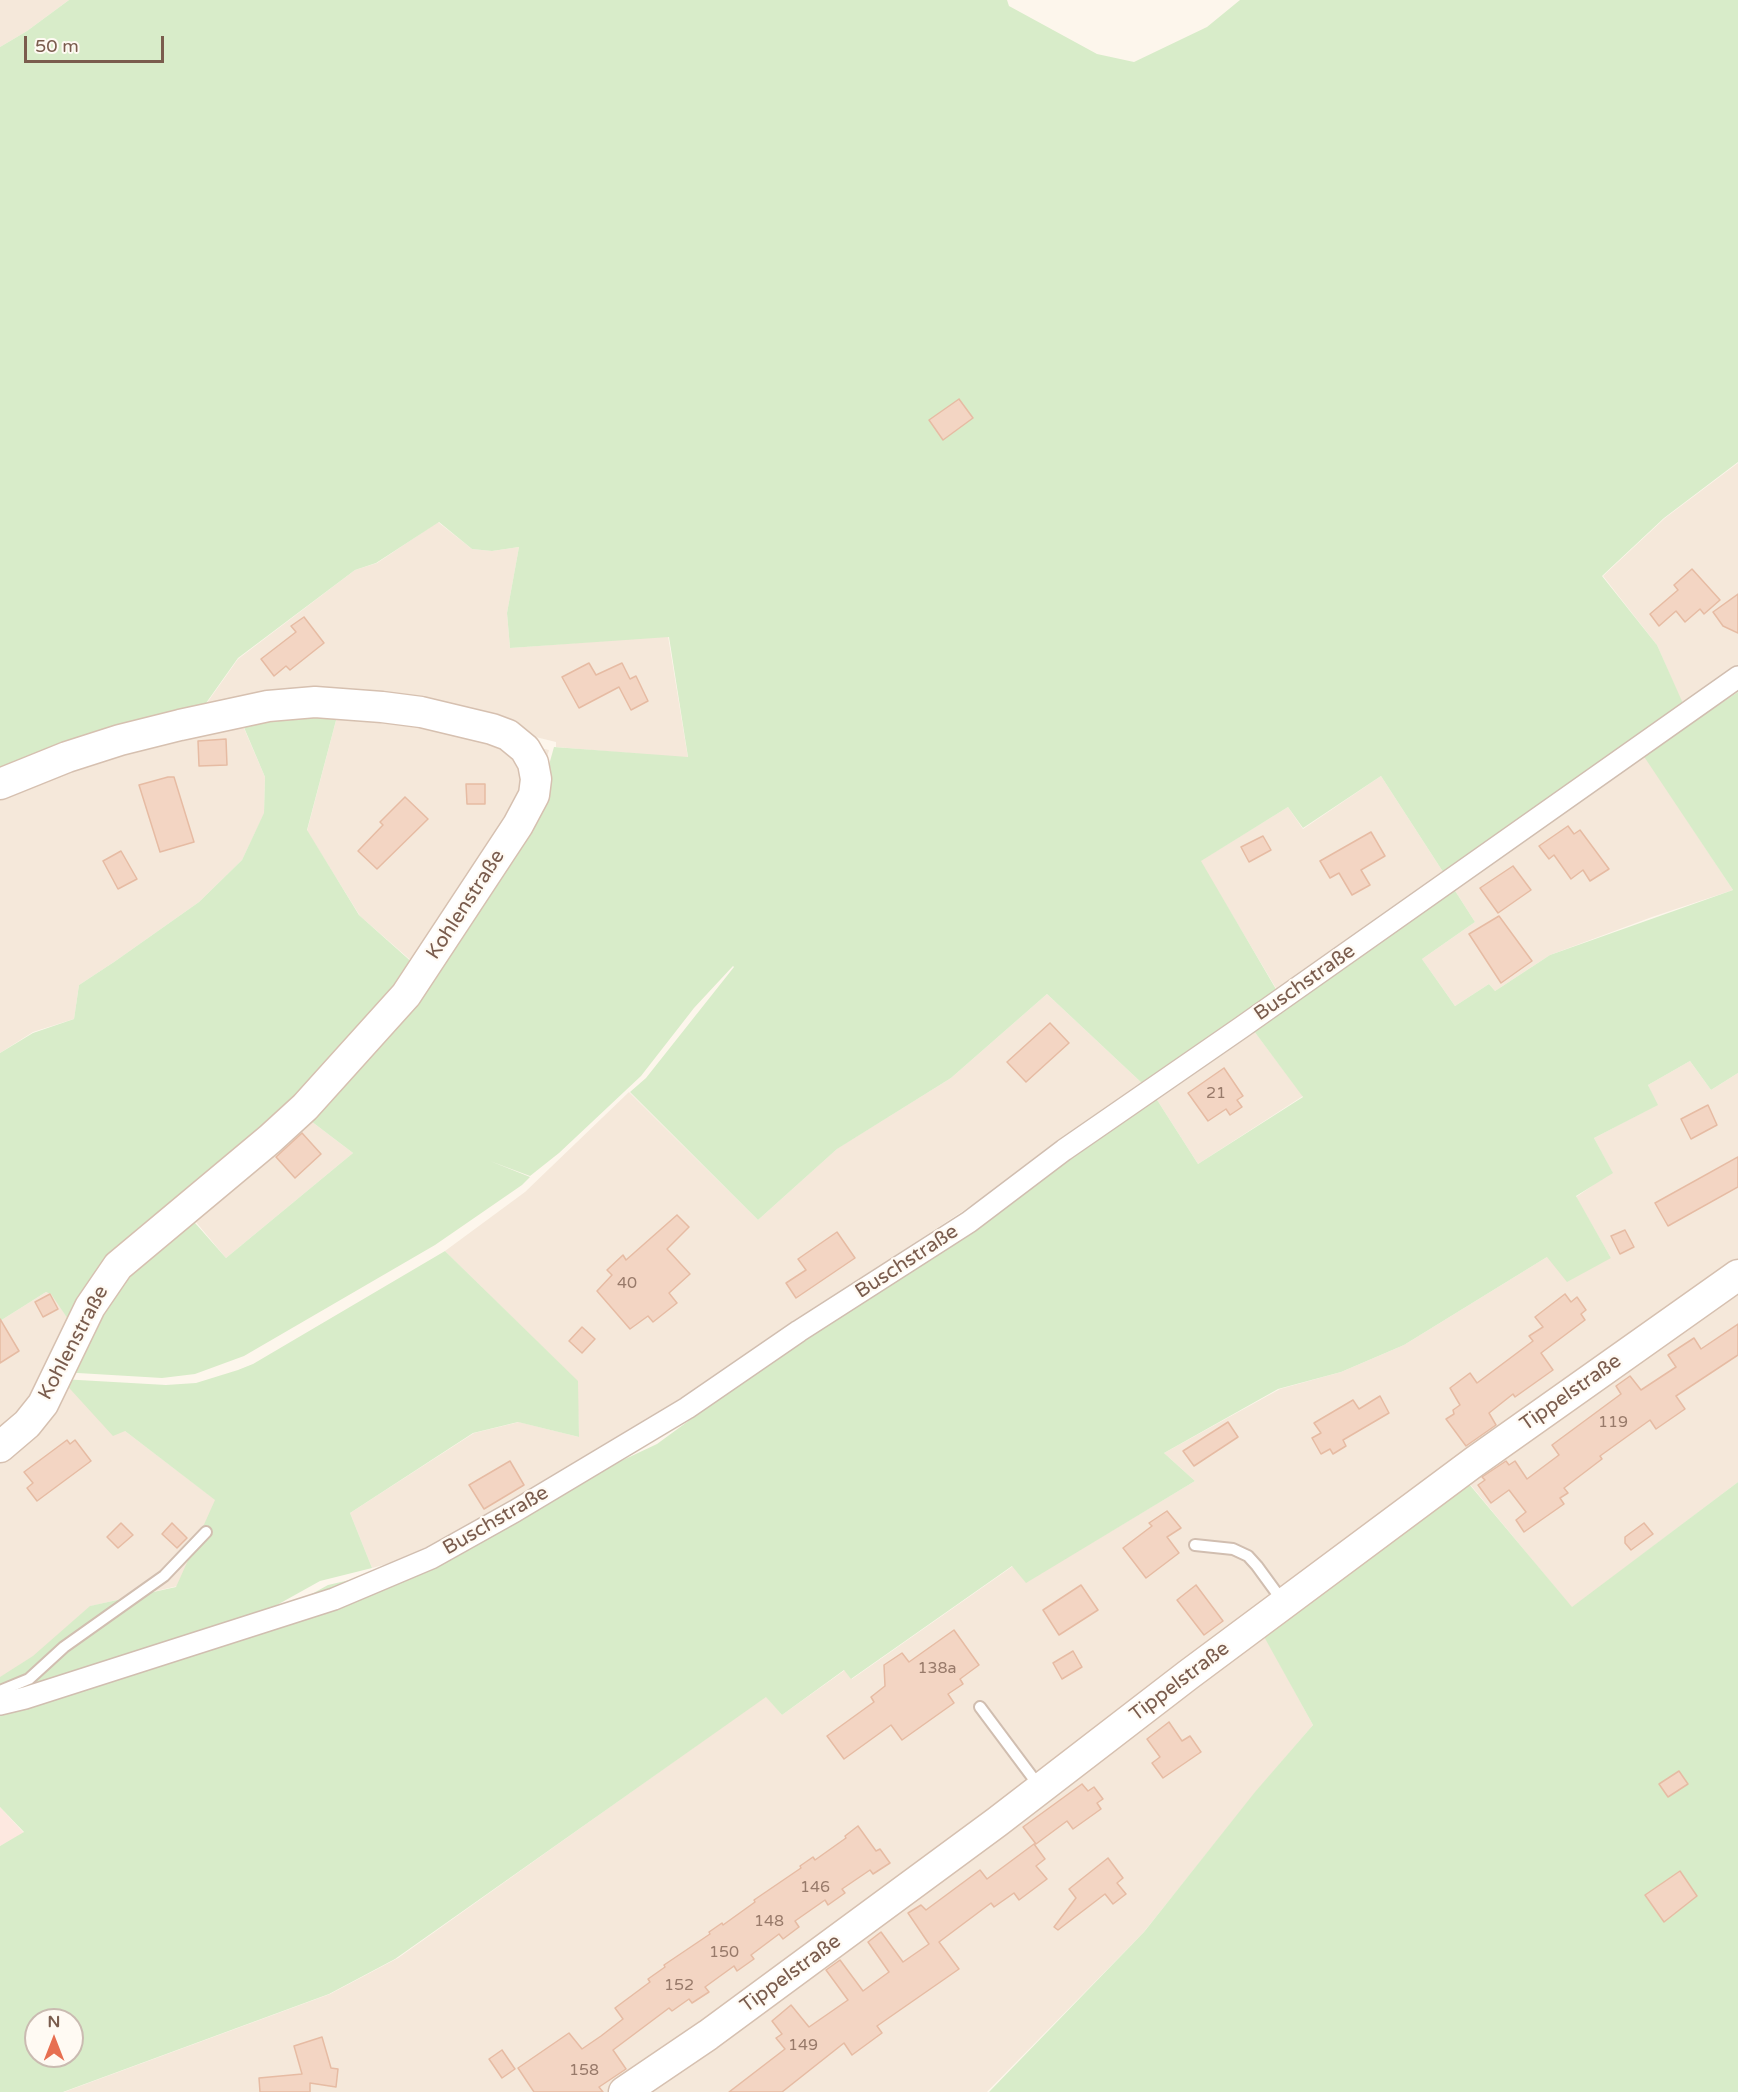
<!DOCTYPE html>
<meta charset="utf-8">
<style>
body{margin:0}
#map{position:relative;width:1738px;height:2092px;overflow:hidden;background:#fdf6ec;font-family:"Varela Round",sans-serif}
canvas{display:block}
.north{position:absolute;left:24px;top:2008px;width:60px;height:60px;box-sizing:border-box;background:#fffaf3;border:2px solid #cabbb1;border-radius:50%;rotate:0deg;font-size:16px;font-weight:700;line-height:24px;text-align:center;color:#7a5c4d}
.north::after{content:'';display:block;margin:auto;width:21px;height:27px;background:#e76f51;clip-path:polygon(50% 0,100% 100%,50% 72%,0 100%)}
.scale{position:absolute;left:24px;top:36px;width:140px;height:27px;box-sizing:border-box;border:3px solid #7a5c4d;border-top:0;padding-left:8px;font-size:18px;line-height:21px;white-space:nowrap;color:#7a5c4d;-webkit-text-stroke:4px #fffaf3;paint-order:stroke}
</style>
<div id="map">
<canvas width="1738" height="2092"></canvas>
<div class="north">N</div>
<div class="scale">50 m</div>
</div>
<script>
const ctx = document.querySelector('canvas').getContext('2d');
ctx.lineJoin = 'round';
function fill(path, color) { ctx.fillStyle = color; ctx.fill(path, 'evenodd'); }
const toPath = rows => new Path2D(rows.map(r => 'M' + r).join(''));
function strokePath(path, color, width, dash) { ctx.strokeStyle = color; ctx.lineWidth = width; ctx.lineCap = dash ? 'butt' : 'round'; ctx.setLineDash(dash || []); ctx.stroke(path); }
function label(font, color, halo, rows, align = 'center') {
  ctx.font = font + ' "Varela Round",sans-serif'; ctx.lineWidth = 4.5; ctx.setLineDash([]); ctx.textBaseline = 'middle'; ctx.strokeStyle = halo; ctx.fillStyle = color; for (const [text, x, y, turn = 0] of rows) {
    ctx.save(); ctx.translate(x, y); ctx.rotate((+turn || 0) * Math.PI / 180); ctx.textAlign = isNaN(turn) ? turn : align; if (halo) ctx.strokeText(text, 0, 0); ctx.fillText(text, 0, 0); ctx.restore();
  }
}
const residential = toPath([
 [0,0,69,0,27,31,0,47],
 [1738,463,1738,671,1684,708,1657,645,1603,576,1665,518],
 [438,522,472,549,492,551,519,547,507,613,510,648,668,636,688,758,556,747,556,742,388,701,199,714,238,659,355,570,377,563],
 [339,709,385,711,549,750,537,794,415,964,360,916,307,831],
 [240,719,265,777,264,814,242,860,199,902,114,962,79,985,74,1019,33,1032,0,1053,0,788],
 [1643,753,1733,890,1652,917,1550,955,1495,991,1489,984,1455,1006,1422,959,1475,922,1452,886],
 [1381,776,1447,878,1280,995,1200,861,1288,807,1303,829],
 [1047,994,1145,1086,1062,1146,896,1255,761,1355,428,1553,372,1568,350,1513,474,1433,519,1422,579,1437,577,1381,445,1251,525,1192,629,1092,758,1220,838,1148,951,1078],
 [1251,1027,1303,1096,1198,1164,1152,1092],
 [1690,1061,1711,1090,1738,1073,1738,1267,609,2092,64,2092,330,1994,398,1958,766,1696,782,1715,845,1670,852,1679,1013,1566,1026,1582,1195,1481,1164,1453,1280,1389,1341,1372,1404,1345,1547,1257,1611,1258,1576,1197,1612,1172,1594,1138,1657,1105,1648,1085],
 [303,1115,353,1153,226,1258,190,1215],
 [1738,1291,1738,1482,1572,1608,1464,1477],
 [46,1292,51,1293,76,1331,0,1445,0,1321],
 [61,1379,125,1431,221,1504,178,1586,91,1606,34,1657,0,1678,0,1451],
 [1263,1633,1313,1725,1256,1792,1143,1933,987,2092,638,2092]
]);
const commercial = toPath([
 [0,1807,24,1833,0,1846]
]);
const green = toPath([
 [69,0,1007,0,1009,6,1097,54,1134,62,1207,27,1240,0,1738,0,1738,462,1664,518,1602,576,1657,645,1685,708,1447,878,1381,776,1303,828,1288,807,1201,861,1280,996,1145,1086,1047,994,951,1078,837,1149,758,1220,630,1092,646,1078,734,967,733,966,694,1008,641,1076,559,1153,530,1176,490,1161,530,1177,522,1185,435,1245,244,1356,195,1374,162,1378,61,1372,91,1308,188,1215,226,1258,353,1153,303,1115,540,797,554,747,688,757,669,637,510,648,507,613,519,547,492,551,472,549,439,522,376,563,355,570,238,658,199,713,0,779,0,47,27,31],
 [1738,692,1738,1073,1711,1090,1690,1061,1648,1085,1658,1105,1594,1138,1613,1173,1576,1196,1611,1258,1567,1282,1547,1257,1404,1345,1341,1372,1278,1389,1164,1453,1195,1481,1026,1583,1012,1566,851,1679,844,1670,782,1715,766,1697,395,1959,329,1994,63,2092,0,2092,0,1846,24,1832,0,1807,0,1694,75,1685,274,1615,328,1585,437,1560,570,1485,657,1444,807,1334,1152,1092,1198,1164,1303,1097,1251,1027,1452,886,1475,922,1422,959,1455,1006,1489,984,1495,991,1550,955,1733,890,1643,755],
 [36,2020,72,2020,72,2056,36,2056],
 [339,709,307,830,359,915,415,965,266,1134,76,1331,51,1294,46,1292,0,1321,0,1053,33,1033,74,1019,79,985,114,962,199,902,242,860,264,813,265,777,240,718],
 [445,1251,578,1381,579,1437,518,1422,473,1433,350,1513,372,1568,320,1581,268,1610,69,1680,0,1687,0,1677,33,1656,90,1606,176,1587,215,1500,125,1431,113,1436,61,1379,166,1385,196,1383,238,1370,253,1364],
 [1464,1478,1572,1607,1738,1482,1738,2092,989,2092,1144,1932,1255,1792,1313,1725,1262,1633]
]);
const building = toPath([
 [959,399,973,418,943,440,929,420,959,399],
 [1692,569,1720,600,1704,614,1700,609,1685,622,1676,611,1659,626,1650,614,1678,590,1674,585,1692,569],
 [1738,594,1738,633,1723,626,1713,612,1738,594],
 [304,617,324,643,290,670,286,666,274,676,261,659,296,632,291,626,304,617],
 [589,663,596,675,622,663,630,679,636,676,648,701,631,710,619,687,579,708,562,677,589,663],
 [226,739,227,765,199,766,198,741,226,739],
 [168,777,174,777,194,842,160,852,139,785,168,777],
 [466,784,485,784,485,804,467,804,466,784],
 [405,797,428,819,377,869,358,851,383,825,380,822,405,797],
 [1568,826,1574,834,1580,830,1609,869,1590,881,1583,870,1571,879,1554,855,1549,859,1539,846,1568,826],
 [1371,832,1385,856,1361,870,1370,885,1352,895,1339,873,1330,878,1320,861,1371,832],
 [1263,836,1271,850,1249,862,1241,847,1263,836],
 [121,851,137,879,118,889,103,861,121,851],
 [1513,866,1531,890,1498,913,1480,888,1513,866],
 [1499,916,1532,961,1501,983,1469,934,1499,916],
 [1050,1023,1069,1043,1026,1082,1007,1062,1050,1023],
 [1224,1068,1243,1096,1237,1100,1242,1107,1230,1115,1226,1109,1208,1121,1188,1093,1224,1068],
 [1708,1105,1717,1125,1691,1139,1681,1119,1708,1105],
 [302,1133,321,1154,295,1178,276,1157,302,1133],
 [1738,1157,1738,1187,1668,1226,1655,1203,1738,1157],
 [677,1215,689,1227,667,1249,690,1274,669,1293,677,1303,653,1322,648,1316,630,1329,597,1291,612,1275,607,1270,623,1255,626,1260,677,1215],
 [1625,1230,1634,1247,1620,1254,1611,1236,1625,1230],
 [837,1232,855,1258,796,1298,786,1283,806,1270,798,1259,837,1232],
 [50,1294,58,1309,43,1317,35,1302,50,1294],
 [1565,1294,1571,1302,1577,1297,1586,1310,1581,1314,1585,1320,1541,1353,1553,1370,1515,1397,1513,1394,1489,1413,1496,1425,1466,1446,1446,1419,1454,1414,1453,1410,1460,1405,1450,1388,1470,1373,1477,1383,1533,1341,1529,1336,1543,1327,1535,1317,1565,1294],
 [0,1319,19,1351,0,1363,0,1319],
 [1738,1324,1738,1355,1676,1396,1685,1409,1656,1429,1650,1420,1600,1456,1602,1459,1564,1488,1568,1493,1560,1498,1564,1504,1524,1532,1516,1520,1526,1512,1509,1490,1491,1503,1478,1485,1485,1480,1482,1477,1506,1461,1509,1465,1515,1461,1527,1479,1559,1455,1552,1445,1621,1394,1616,1386,1630,1376,1641,1390,1676,1367,1668,1355,1694,1338,1701,1349,1738,1324],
 [582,1327,595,1339,582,1353,569,1341,582,1327],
 [1380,1396,1389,1413,1343,1440,1346,1446,1333,1454,1330,1449,1321,1454,1312,1438,1321,1433,1314,1423,1353,1400,1359,1409,1380,1396],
 [1228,1422,1238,1437,1194,1466,1183,1451,1228,1422],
 [67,1440,70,1444,75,1440,91,1461,37,1501,27,1488,33,1483,24,1472,67,1440],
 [510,1461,524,1485,484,1509,469,1485,510,1461],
 [1167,1511,1181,1528,1167,1537,1179,1553,1146,1578,1123,1548,1152,1526,1149,1523,1167,1511],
 [121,1523,133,1535,118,1548,107,1537,121,1523],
 [172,1523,187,1538,177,1548,162,1534,172,1523],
 [1644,1523,1653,1534,1631,1550,1625,1543,1625,1537,1644,1523],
 [1081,1585,1098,1610,1059,1635,1043,1610,1081,1585],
 [1196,1585,1223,1621,1204,1635,1177,1600,1196,1585],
 [954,1630,979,1665,960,1679,963,1684,948,1694,954,1703,902,1740,891,1725,844,1759,827,1736,874,1702,871,1697,885,1686,884,1665,902,1653,909,1662,954,1630],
 [1073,1651,1082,1667,1062,1679,1053,1663,1073,1651],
 [1169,1722,1182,1741,1190,1736,1201,1752,1163,1778,1152,1763,1160,1757,1147,1739,1169,1722],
 [1679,1771,1688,1784,1668,1797,1659,1784,1679,1771],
 [1082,1784,1088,1791,1094,1787,1103,1799,1097,1803,1101,1809,1073,1829,1067,1821,1036,1844,1023,1827,1082,1784],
 [858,1826,876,1851,880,1849,890,1863,873,1874,870,1870,842,1889,845,1893,828,1905,825,1900,795,1921,799,1927,783,1939,779,1934,751,1955,754,1959,737,1971,734,1966,705,1987,709,1992,692,2003,689,1999,672,2011,669,2008,613,2050,626,2069,599,2087,603,2092,534,2092,518,2068,569,2033,582,2049,601,2036,623,2019,615,2008,650,1982,648,1979,665,1967,664,1965,710,1934,709,1932,722,1923,723,1925,755,1902,754,1900,801,1868,800,1866,813,1857,815,1860,846,1838,845,1836,858,1826],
 [1034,1844,1045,1859,1036,1866,1047,1879,1019,1900,1014,1893,994,1907,991,1903,939,1942,959,1969,877,2026,882,2033,852,2055,844,2043,782,2092,729,2092,785,2049,776,2038,782,2034,772,2021,791,2005,809,2027,848,2000,826,1970,840,1960,863,1991,889,1972,868,1942,881,1932,903,1962,929,1944,908,1913,921,1905,926,1910,980,1870,987,1879,1034,1844],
 [1108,1858,1123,1878,1117,1883,1126,1894,1113,1904,1105,1894,1058,1930,1054,1927,1076,1898,1069,1889,1108,1858],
 [1680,1871,1697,1896,1664,1922,1645,1895,1680,1871],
 [322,2037,331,2068,338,2069,336,2087,310,2083,310,2092,260,2092,259,2078,302,2074,294,2046,322,2037],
 [502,2050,515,2069,502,2078,489,2059,502,2050]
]);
const lane = toPath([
 [1195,1545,1233,1549,1248,1556,1257,1566,1284,1603],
 [0,1691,29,1679,64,1647,164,1576,206,1532],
 [980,1707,1039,1786]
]);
const street = toPath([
 [0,1704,25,1698,334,1599,431,1558,515,1511,687,1408,799,1331,969,1222,1064,1150,1242,1027,1738,677]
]);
const secondary = toPath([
 [0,784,67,757,120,740,180,725,268,706,315,702,382,707,421,712,492,729,508,735,525,749,533,763,536,779,534,795,518,825,406,995,305,1107,270,1139,118,1266,90,1307,43,1404,27,1424,0,1447],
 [624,2092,708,2035,997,1822,1188,1675,1474,1462,1738,1275]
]);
const numberNames = [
 ["21",1216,1094],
 ["40",627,1284],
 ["119",1613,1423],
 ["138a",937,1669],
 ["146",815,1888],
 ["148",769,1922],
 ["150",724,1953],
 ["152",679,1986],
 ["149",803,2046],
 ["158",584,2071]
];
const streetNames = [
 ["Kohlenstraße",466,905,-57],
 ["Buschstraße",1305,983,-35],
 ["Buschstraße",907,1262,-33],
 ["Kohlenstraße",74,1343,-62],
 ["Tippelstraße",1571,1393,-35],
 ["Buschstraße",496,1521,-30],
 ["Tippelstraße",1180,1682,-37],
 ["Tippelstraße",791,1974,-36]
];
fill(residential, '#f5e8da');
fill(commercial, '#fde8e0');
fill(green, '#d8ecc9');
fill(building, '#f3d5c3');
strokePath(building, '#e6bba3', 1.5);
strokePath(lane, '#d1beb0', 14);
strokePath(street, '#d1beb0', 24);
strokePath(secondary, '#d6c0b0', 33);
strokePath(lane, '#fff', 10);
strokePath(street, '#fff', 21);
strokePath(secondary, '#fff', 30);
label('16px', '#987a6a', null, numberNames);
label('20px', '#7a5c4d', '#fffaf3', streetNames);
</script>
